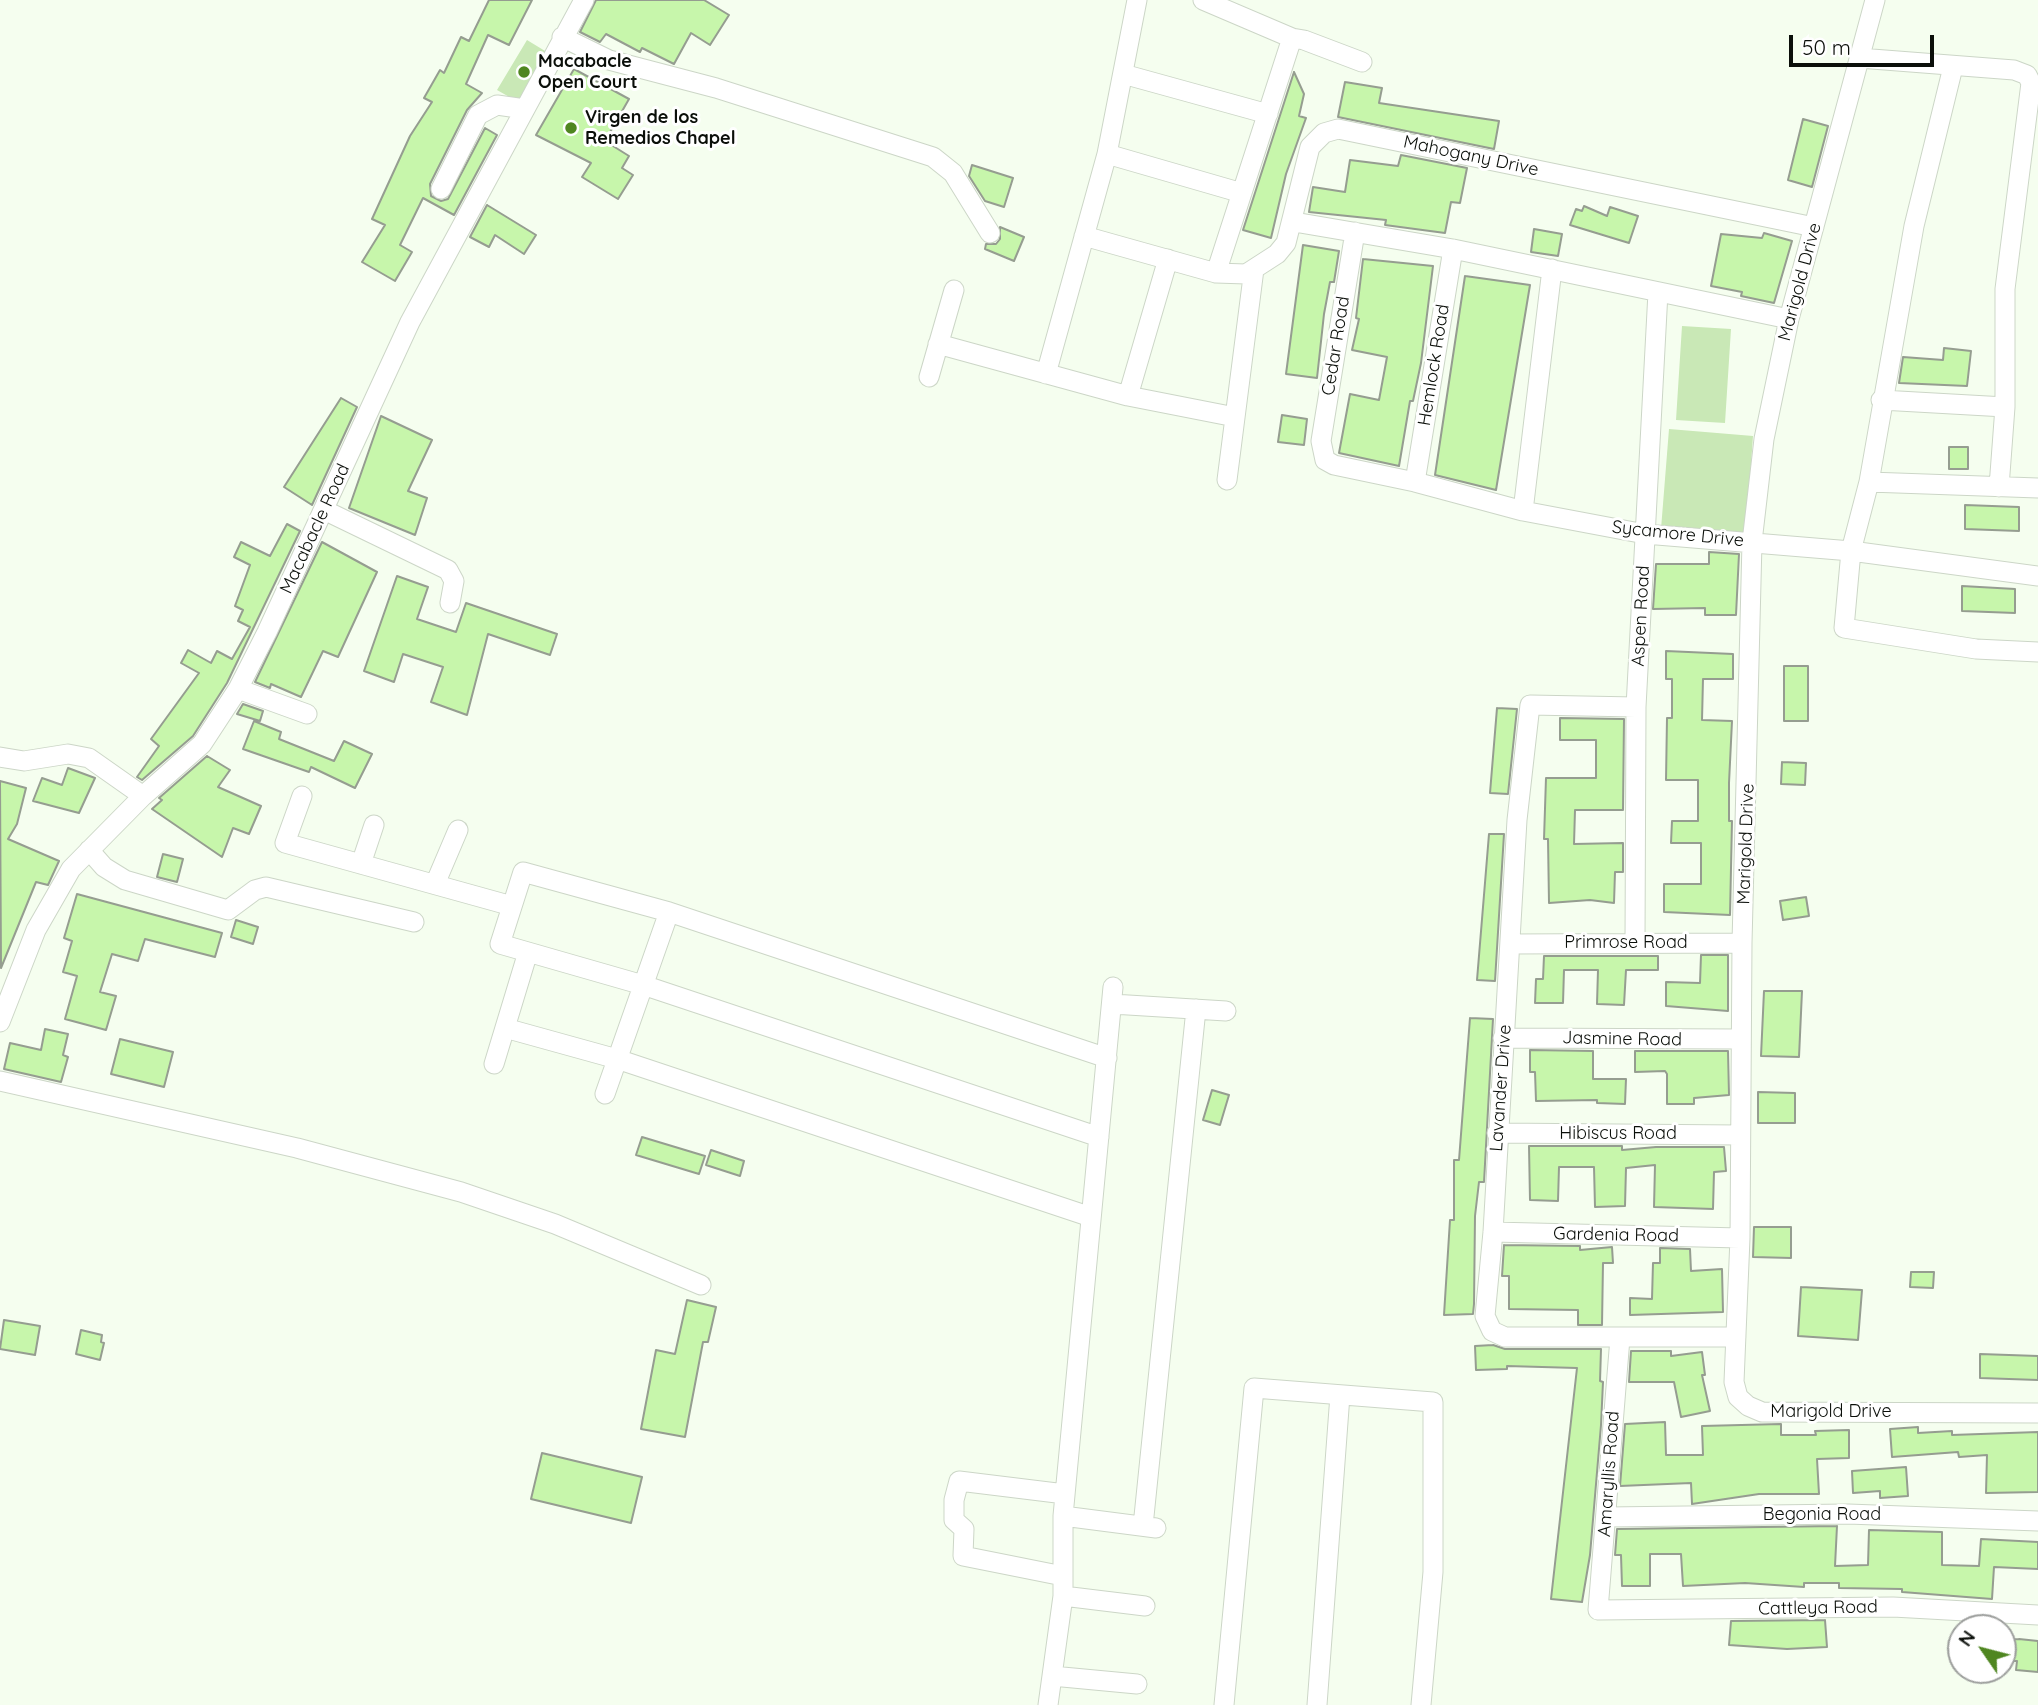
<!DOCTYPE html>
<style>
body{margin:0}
#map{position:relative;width:2038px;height:1705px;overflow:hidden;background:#f5feef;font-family:Quicksand,sans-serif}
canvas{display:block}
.north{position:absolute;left:1947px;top:1614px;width:70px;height:70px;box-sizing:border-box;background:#fff;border:2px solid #9d9f9d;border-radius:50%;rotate:305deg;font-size:19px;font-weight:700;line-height:28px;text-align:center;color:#0b0f0a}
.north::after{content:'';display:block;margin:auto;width:24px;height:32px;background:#4f8620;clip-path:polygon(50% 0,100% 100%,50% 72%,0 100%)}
.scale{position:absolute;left:1789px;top:35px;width:145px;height:32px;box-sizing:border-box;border:4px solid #0b0f0a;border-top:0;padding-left:9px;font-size:21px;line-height:24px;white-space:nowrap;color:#0b0f0a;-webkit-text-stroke:5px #fff;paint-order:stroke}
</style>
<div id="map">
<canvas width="2038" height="1705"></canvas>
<div class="north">N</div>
<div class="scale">50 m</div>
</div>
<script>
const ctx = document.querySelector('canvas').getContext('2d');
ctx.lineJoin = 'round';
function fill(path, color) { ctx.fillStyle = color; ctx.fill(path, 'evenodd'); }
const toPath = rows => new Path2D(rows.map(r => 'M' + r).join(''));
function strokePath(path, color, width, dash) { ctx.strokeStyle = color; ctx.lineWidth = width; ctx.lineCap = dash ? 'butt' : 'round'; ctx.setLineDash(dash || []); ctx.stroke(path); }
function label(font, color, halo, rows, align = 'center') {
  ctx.font = font + ' Quicksand,sans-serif'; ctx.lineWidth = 6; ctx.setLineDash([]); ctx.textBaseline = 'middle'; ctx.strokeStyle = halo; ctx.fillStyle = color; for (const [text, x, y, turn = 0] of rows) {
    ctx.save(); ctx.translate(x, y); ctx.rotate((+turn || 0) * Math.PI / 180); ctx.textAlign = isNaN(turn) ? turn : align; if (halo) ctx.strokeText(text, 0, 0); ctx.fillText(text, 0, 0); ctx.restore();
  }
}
const green = toPath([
 [527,40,550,54,520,103,497,90],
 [1682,326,1731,329,1725,423,1676,420],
 [1669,429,1753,436,1746,535,1661,529]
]);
const building = toPath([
 [489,0,532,0,509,45,488,35,466,84,482,93,467,110,430,184,431,196,441,201,448,199,485,128,497,135,454,215,423,198,400,245,412,252,395,281,362,262,385,225,372,219,410,136,432,102,424,98,440,70,444,73,461,37,469,41,489,0],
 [596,0,704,0,729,15,710,45,691,33,674,64,642,48,640,52,606,34,600,42,580,32,596,0],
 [574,69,629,99,605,141,629,156,622,168,633,175,618,199,582,177,591,163,536,135,574,69],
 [1294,72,1304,94,1299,116,1306,118,1286,174,1271,238,1243,230,1294,72],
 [1345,82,1382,88,1379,103,1499,121,1494,149,1338,117,1345,82],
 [1803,119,1828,126,1812,187,1788,180,1803,119],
 [1401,155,1467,168,1460,203,1451,202,1445,233,1385,225,1386,220,1309,212,1313,187,1345,192,1350,160,1398,166,1401,155],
 [972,165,1013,178,1004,207,985,201,969,176,972,165],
 [487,205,536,235,524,254,495,235,489,247,470,237,487,205],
 [1584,206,1607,216,1610,207,1638,216,1629,243,1570,225,1576,209,1582,211,1584,206],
 [1000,227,1024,237,1014,261,985,249,986,244,996,244,1000,239,1000,227],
 [1534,229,1562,234,1558,256,1531,252,1534,229],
 [1764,233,1792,241,1774,303,1741,296,1742,292,1711,286,1721,234,1762,238,1764,233],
 [1303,245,1339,251,1334,282,1330,282,1324,314,1317,378,1286,374,1303,245],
 [1363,259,1433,266,1421,363,1413,401,1410,401,1399,466,1339,453,1350,394,1379,400,1387,357,1352,350,1359,319,1356,318,1363,259],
 [1465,276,1530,285,1496,490,1435,475,1465,276],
 [1944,348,1971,351,1967,386,1899,383,1903,357,1943,360,1944,348],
 [341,398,357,407,312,505,284,487,341,398],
 [1282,415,1307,419,1304,445,1278,442,1282,415],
 [381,416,432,440,408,491,427,498,415,535,349,508,381,416],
 [1949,447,1968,447,1968,469,1949,469,1949,447],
 [1965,505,2019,507,2019,531,1965,529,1965,505],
 [287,524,300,531,227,683,193,736,142,780,137,777,159,746,151,739,199,673,181,663,188,650,211,663,217,651,232,659,250,627,238,621,243,610,235,606,250,565,234,557,241,542,270,556,287,524],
 [322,542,377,572,338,657,323,651,301,697,271,684,270,688,255,682,322,542],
 [1709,552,1739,554,1736,615,1705,615,1705,608,1653,609,1656,564,1709,564,1709,552],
 [397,576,428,587,417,619,456,632,466,603,557,634,550,655,488,634,467,715,431,702,443,667,403,654,394,682,364,671,397,576],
 [1962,586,2015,589,2015,613,1962,611,1962,586],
 [1666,651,1733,654,1733,679,1703,679,1702,720,1732,721,1729,783,1729,821,1732,821,1730,915,1664,912,1664,884,1701,884,1701,843,1671,843,1672,821,1698,821,1698,780,1666,780,1667,718,1672,718,1672,679,1666,679,1666,651],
 [1784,666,1808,666,1808,721,1784,721,1784,666],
 [243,704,263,711,260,721,237,714,243,704],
 [1497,708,1517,709,1508,794,1490,793,1497,708],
 [1560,718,1624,719,1623,810,1575,810,1574,844,1623,843,1623,872,1615,872,1614,903,1590,900,1549,903,1548,839,1544,839,1546,778,1596,778,1596,740,1560,740,1560,718],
 [254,721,281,732,279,739,334,761,344,741,372,754,355,788,311,767,309,772,243,749,254,721],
 [207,756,230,770,218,787,261,806,249,834,233,828,222,857,152,809,162,800,159,798,207,756],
 [1782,762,1806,763,1805,785,1781,784,1782,762],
 [68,768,95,778,79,813,33,801,42,778,62,785,68,768],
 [0,781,26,788,17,824,8,839,59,861,48,885,36,882,1,968,0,781],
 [1489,834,1504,834,1495,981,1477,980,1489,834],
 [163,854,183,859,177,882,157,877,163,854],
 [77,894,222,933,215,957,145,939,138,961,112,954,100,992,116,996,106,1030,65,1019,77,976,63,972,72,941,64,938,77,894],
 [1806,897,1809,916,1783,920,1780,901,1806,897],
 [236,920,258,927,253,944,231,937,236,920],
 [1701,955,1728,955,1728,1011,1666,1006,1666,982,1700,983,1701,955],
 [1544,956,1658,956,1658,970,1626,970,1624,1005,1597,1004,1598,970,1564,970,1563,1003,1535,1003,1536,979,1543,979,1544,956],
 [1764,991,1802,991,1799,1057,1761,1056,1764,991],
 [1470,1018,1493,1019,1484,1182,1479,1182,1475,1216,1474,1304,1473,1314,1444,1315,1450,1220,1454,1220,1454,1160,1459,1160,1470,1018],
 [45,1029,68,1034,63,1055,68,1057,61,1082,4,1069,10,1043,41,1050,45,1029],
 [120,1039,173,1052,164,1087,111,1074,120,1039],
 [1530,1050,1593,1051,1593,1079,1626,1079,1625,1104,1597,1103,1597,1100,1536,1101,1535,1072,1530,1072,1530,1050],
 [1635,1051,1728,1051,1729,1095,1694,1098,1694,1104,1667,1104,1667,1074,1665,1071,1635,1072,1635,1051],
 [1212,1090,1229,1095,1220,1125,1203,1120,1212,1090],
 [1758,1092,1795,1093,1795,1123,1758,1123,1758,1092],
 [642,1137,705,1156,699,1174,636,1155,642,1137],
 [1529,1146,1622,1146,1622,1150,1656,1147,1724,1147,1726,1171,1714,1172,1713,1209,1654,1207,1655,1165,1626,1168,1625,1206,1595,1207,1594,1167,1559,1167,1558,1201,1530,1200,1529,1146],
 [711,1150,744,1161,740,1176,706,1165,711,1150],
 [1754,1227,1791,1227,1791,1258,1753,1257,1754,1227],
 [1504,1245,1580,1246,1580,1250,1612,1247,1613,1263,1603,1263,1602,1325,1578,1325,1578,1310,1509,1309,1509,1276,1502,1276,1504,1245],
 [1660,1248,1690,1249,1691,1271,1722,1269,1723,1312,1630,1315,1630,1298,1652,1299,1653,1263,1660,1263,1660,1248],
 [1911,1272,1934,1272,1933,1288,1910,1287,1911,1272],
 [1801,1287,1862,1290,1858,1340,1798,1336,1801,1287],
 [687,1300,716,1307,708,1342,703,1342,685,1437,641,1429,656,1350,675,1354,687,1300],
 [4,1320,40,1326,35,1355,0,1349,4,1320],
 [81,1330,102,1335,101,1342,104,1343,100,1360,76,1354,81,1330],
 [1493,1345,1505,1349,1601,1349,1600,1381,1603,1382,1601,1425,1590,1555,1582,1602,1551,1599,1577,1368,1507,1366,1507,1369,1476,1370,1475,1346,1493,1345],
 [1631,1351,1671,1351,1671,1356,1702,1352,1705,1375,1702,1375,1710,1411,1681,1417,1674,1382,1629,1382,1631,1351],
 [1980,1354,2038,1356,2038,1380,1980,1378,1980,1354],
 [1665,1422,1666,1455,1703,1455,1702,1426,1781,1424,1781,1435,1816,1435,1815,1431,1849,1430,1849,1458,1817,1459,1819,1494,1759,1494,1692,1504,1691,1483,1620,1486,1625,1424,1665,1422],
 [1918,1427,1918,1433,1952,1431,1952,1435,2038,1432,2038,1492,1986,1493,1987,1455,1959,1457,1958,1452,1892,1457,1890,1429,1918,1427],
 [542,1453,642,1477,631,1523,531,1499,542,1453],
 [1906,1467,1908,1496,1880,1498,1880,1491,1853,1493,1852,1471,1906,1467],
 [1837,1526,1835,1566,1868,1565,1869,1530,1942,1532,1942,1565,1979,1566,1981,1539,2038,1542,2038,1569,1994,1567,1992,1599,1902,1592,1902,1589,1839,1588,1839,1583,1804,1583,1804,1587,1745,1583,1683,1586,1681,1554,1650,1554,1650,1586,1622,1586,1621,1555,1615,1555,1617,1529,1837,1526],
 [1825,1620,1827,1647,1787,1649,1729,1645,1731,1621,1825,1620],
 [2019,1639,2038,1641,2038,1672,2016,1670,2017,1661,2003,1661,2003,1640,2019,1639]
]);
const minor = toPath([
 [1203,0,1292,38,1304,40,1362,62],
 [1875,0,1789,319,1764,439,1752,542,1742,943,1740,1238,1734,1382,1738,1397,1748,1406,1762,1412,2038,1413],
 [562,37,609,60,716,88,933,157,953,173,990,233],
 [1859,58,2014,70,2027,75,2031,83,2005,289,2005,407,1999,487],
 [1953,67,1914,226,1869,482,1851,551,1844,628,1976,649,2038,652],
 [1123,74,1268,114],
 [1107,154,1242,193],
 [441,189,478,115,497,105,525,109],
 [1300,223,1453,249,1789,319],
 [1355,232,1321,441,1325,460,1334,465,1415,482,1523,511,1645,534,1851,551,2038,576],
 [1084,236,1216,273,1246,274,1277,254,1286,243,1310,147,1324,133,1338,129,1814,227],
 [1216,273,1292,38],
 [938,344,1128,396,1235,417],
 [1046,374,1107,154,1137,0],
 [929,377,954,290],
 [1128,396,1168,259],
 [1881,400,2005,407],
 [1227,480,1254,269],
 [1415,482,1453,249],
 [1869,482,2038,488],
 [324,510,448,570,454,581,450,603],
 [1523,511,1552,269],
 [238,689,307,714],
 [1636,707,1530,705,1517,820,1493,1232,1485,1316,1492,1331,1505,1337,1736,1337],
 [0,757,24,761,68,754,89,758,143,796],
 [302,796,285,843,512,906],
 [89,850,104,867,125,880,228,910,255,890,266,887,414,922],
 [361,864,374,825],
 [435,884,458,830],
 [1635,942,1636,707,1658,292],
 [1510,944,1742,943],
 [1112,1004,1226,1011],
 [0,1022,36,930,71,869,143,796,202,744,238,689,267,632,410,322,584,0],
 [505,1028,617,1059,1091,1217],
 [1503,1038,1741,1039],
 [494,1064,528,952],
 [0,1081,297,1148,461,1192,555,1224,701,1285],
 [605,1094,669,912],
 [1497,1133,1739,1135],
 [1099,1137,643,985,500,944,523,872,669,912,1107,1058],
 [1493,1232,1740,1238],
 [1620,1338,1598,1610,1893,1607,2038,1615],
 [1063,1516,1156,1528],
 [1606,1517,1848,1514,2038,1521],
 [1143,1526,1196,1009],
 [1063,1576,963,1556,964,1529,954,1520,954,1500,959,1481,1065,1494],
 [1063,1596,1145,1606],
 [1052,1676,1137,1684],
 [1048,1705,1063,1596,1063,1516,1113,987],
 [1224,1705,1254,1388,1433,1402,1433,1572,1421,1705],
 [1317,1705,1340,1395]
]);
const markers = [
 [524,72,7,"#4f8620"],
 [571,128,7,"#4f8620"]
];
const poiNames = [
 ["Macabacle",538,62],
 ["Open Court",538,83],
 ["Virgen de los",585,118],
 ["Remedios Chapel",585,139]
];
const streetNames = [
 ["Mahogany Drive",1471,156,12],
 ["Marigold Drive",1800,282,-75],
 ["Cedar Road",1336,346,-81],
 ["Hemlock Road",1434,365,-81],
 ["Macabacle Road",315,529,-65],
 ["Sycamore Drive",1678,534,6],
 ["Aspen Road",1641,616,-87],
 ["Marigold Drive",1746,844,-88],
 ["Primrose Road",1626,943],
 ["Jasmine Road",1622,1039,1],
 ["Lavander Drive",1501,1088,-86],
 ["Hibiscus Road",1618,1134],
 ["Gardenia Road",1616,1235,1],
 ["Marigold Drive",1831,1412],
 ["Amaryllis Road",1609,1474,-86],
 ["Begonia Road",1822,1515],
 ["Cattleya Road",1818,1608,-1]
];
fill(green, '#c9e8b6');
fill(building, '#c7f6ab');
strokePath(building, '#959d90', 2);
strokePath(minor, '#ccd6c7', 21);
strokePath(minor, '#fff', 19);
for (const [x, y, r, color] of markers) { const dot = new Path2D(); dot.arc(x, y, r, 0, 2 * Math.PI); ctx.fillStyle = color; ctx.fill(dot); strokePath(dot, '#fff', 2.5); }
label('bold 18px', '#0b0f0a', '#fff', poiNames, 'left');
label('18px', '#0b0f0a', '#fff', streetNames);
</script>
